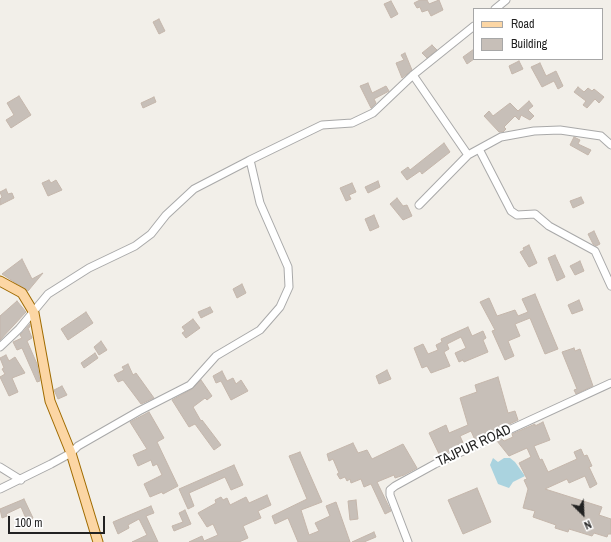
<!DOCTYPE html>
<style>
body{margin:0}
#map{position:relative;width:611px;height:542px;overflow:hidden;background:#f2efe9;font-family:"Archivo Narrow",sans-serif}
canvas{display:block}
.legend{position:absolute;left:473px;top:8px;width:130px;height:52px;box-sizing:border-box;background:#fff;border:1px solid #a7a7a7;margin:0;padding:5px 7px;list-style:none;font-size:12px;color:#222}
.legend li{display:flex;align-items:center;gap:8px;height:20px}
.legend b{width:20px;border:1px solid #a7a7a7}
.north{position:absolute;left:563px;top:494px;width:40px;height:40px;-webkit-text-stroke:3px #fff;paint-order:stroke;rotate:156deg;font-size:11px;font-weight:700;line-height:16px;text-align:center;color:#222}
.north::after{content:'';display:block;margin:auto;width:14px;height:18px;background:#222;clip-path:polygon(50% 0,100% 100%,50% 72%,0 100%)}
.scale{position:absolute;left:8px;top:516px;width:97px;height:18px;box-sizing:border-box;border:2px solid #222;border-top:0;padding-left:5px;font-size:12px;line-height:14px;white-space:nowrap;color:#222;-webkit-text-stroke:3px #fff;paint-order:stroke}
</style>
<div id="map">
<canvas width="611" height="542"></canvas>
<ul class="legend">
<li><b style="height:5px;background:#fcd6a4"></b>Road</li>
<li><b style="height:11px;background:#c7bfb8"></b>Building</li>
</ul>
<div class="north">N</div>
<div class="scale">100 m</div>
</div>
<script>
const ctx = document.querySelector('canvas').getContext('2d');
ctx.lineJoin = 'round';
function fill(path, color) { ctx.fillStyle = color; ctx.fill(path, 'evenodd'); }
const toPath = rows => new Path2D(rows.map(r => 'M' + r).join(''));
function strokePath(path, color, width, dash) { ctx.strokeStyle = color; ctx.lineWidth = width; ctx.lineCap = dash ? 'butt' : 'round'; ctx.setLineDash(dash || []); ctx.stroke(path); }
function label(font, color, halo, rows, align = 'center') {
  ctx.font = font + ' "Archivo Narrow",sans-serif'; ctx.lineWidth = 4; ctx.setLineDash([]); ctx.textBaseline = 'middle'; ctx.strokeStyle = halo; ctx.fillStyle = color; for (const [text, x, y, turn = 0] of rows) {
    ctx.save(); ctx.translate(x, y); ctx.rotate((+turn || 0) * Math.PI / 180); ctx.textAlign = isNaN(turn) ? turn : align; if (halo) ctx.strokeText(text, 0, 0); ctx.fillText(text, 0, 0); ctx.restore();
  }
}
const water = toPath([
 [493,458,498,462,504,458,510,458,515,462,525,476,513,482,509,488,498,484,490,465]
]);
const building = toPath([
 [420,0,427,0,429,4,439,0,443,10,431,16,428,10,422,12,420,7,417,8,414,3,420,0],
 [391,1,398,14,391,18,384,4,391,1],
 [159,19,165,31,159,34,153,22,159,19],
 [432,45,437,50,427,58,422,53,432,45],
 [474,49,474,59,467,64,463,57,474,49],
 [405,53,412,70,402,78,396,63,404,60,401,55,405,53],
 [519,61,523,69,512,74,509,66,519,61],
 [540,63,546,76,556,71,563,86,558,89,554,81,542,87,531,67,540,63],
 [368,83,372,93,386,86,389,91,374,99,376,103,371,108,360,86,368,83],
 [578,87,584,92,588,88,592,91,594,89,604,97,599,103,595,99,587,108,583,105,586,101,574,92,578,87],
 [19,96,31,115,11,128,6,120,14,115,7,103,19,96],
 [154,97,156,102,143,108,141,103,154,97],
 [529,101,533,106,528,110,534,116,530,120,521,115,519,120,515,116,504,127,506,129,503,132,499,132,484,116,489,111,493,116,510,103,518,111,529,101],
 [574,137,580,140,578,144,591,150,588,155,570,145,574,137],
 [444,143,450,152,422,174,420,171,407,180,401,172,408,167,410,170,444,143],
 [49,180,51,183,56,180,62,190,48,196,42,183,49,180],
 [378,181,380,187,368,193,365,187,378,181],
 [352,183,356,192,349,195,351,199,346,201,340,188,352,183],
 [6,189,8,194,12,193,14,198,0,205,0,199,2,197,0,192,6,189],
 [581,197,584,203,573,208,570,201,581,197],
 [397,198,403,206,407,205,412,216,403,220,390,204,397,198],
 [374,215,379,227,370,231,365,219,374,215],
 [594,231,600,244,596,246,593,244,588,234,594,231],
 [529,245,537,263,529,267,520,252,524,250,523,248,529,245],
 [555,255,565,277,557,281,548,258,555,255],
 [22,259,32,279,43,273,28,291,2,274,22,259],
 [580,261,584,271,575,275,570,266,580,261],
 [242,284,246,293,237,298,233,289,242,284],
 [535,294,558,349,545,354,530,318,515,324,520,336,508,341,514,356,505,360,492,331,495,330,480,302,489,298,497,316,515,310,518,316,528,312,522,299,535,294],
 [579,300,583,310,572,314,568,305,579,300],
 [17,301,26,312,0,340,0,316,17,301],
 [210,307,213,312,201,318,198,312,210,307],
 [86,312,93,323,68,340,61,329,86,312],
 [193,319,200,328,186,338,182,333,185,331,182,327,193,319],
 [30,324,30,327,28,328,32,338,27,341,37,364,40,381,37,382,22,348,17,350,13,342,22,338,20,335,30,324],
 [468,327,472,336,483,331,486,338,483,340,488,352,464,362,463,360,459,362,455,353,466,348,461,337,447,344,449,349,444,352,450,366,431,373,427,366,422,368,414,348,423,344,428,354,438,350,436,345,442,342,441,339,468,327],
 [101,341,107,350,99,355,94,347,101,341],
 [574,348,575,351,580,349,593,386,576,394,574,390,577,389,562,352,574,348],
 [95,353,98,358,84,368,81,363,95,353],
 [6,355,9,361,15,357,25,373,12,378,18,392,9,396,0,377,5,374,2,369,4,368,0,358,6,355],
 [128,364,133,375,136,373,154,398,141,404,123,380,118,382,114,375,124,370,122,367,128,364],
 [387,370,391,379,379,384,376,376,387,370],
 [222,371,227,381,233,378,236,384,241,380,248,391,231,400,221,381,216,383,213,376,222,371],
 [498,377,508,413,515,411,518,420,475,440,471,431,460,436,464,445,440,456,429,433,446,425,449,433,468,425,460,398,477,392,475,385,498,377],
 [201,380,212,396,207,400,205,398,193,407,201,421,202,420,221,445,214,450,195,424,189,427,172,400,192,389,201,380],
 [62,386,67,395,58,399,54,390,62,386],
 [149,412,164,438,157,442,178,486,163,494,162,492,150,497,144,484,162,475,157,464,153,466,151,460,138,466,133,455,147,449,130,422,149,412],
 [543,422,550,440,534,446,540,460,542,459,548,472,577,459,574,452,581,449,584,456,587,455,592,466,589,467,597,484,590,488,585,476,569,483,567,479,545,489,602,507,599,515,611,519,611,534,608,534,607,537,594,533,592,536,569,529,568,532,555,528,556,525,533,517,535,511,523,508,528,489,524,480,527,479,519,463,531,457,527,448,509,456,497,441,502,439,504,441,513,437,512,434,535,424,535,426,543,422],
 [353,443,358,453,367,450,372,459,403,444,417,468,404,475,395,478,394,475,377,482,391,511,385,514,371,484,364,487,361,479,351,483,350,479,347,481,345,477,340,479,337,474,339,473,333,459,329,461,327,454,353,443],
 [300,452,322,502,301,510,309,535,319,531,315,523,330,516,326,506,336,502,350,542,298,542,288,518,275,524,272,516,307,499,289,456,300,452],
 [234,465,243,485,231,490,225,477,189,493,194,506,188,509,179,489,234,465],
 [477,488,491,522,463,534,448,500,477,488],
 [267,495,271,505,258,511,261,518,243,526,248,538,239,542,189,542,202,536,204,541,218,535,213,524,207,527,198,513,216,503,215,500,221,497,223,500,227,498,230,505,246,497,249,503,267,495],
 [24,499,33,518,27,521,21,507,6,514,7,516,2,518,0,509,24,499],
 [356,500,358,519,350,520,348,501,356,500],
 [151,506,154,513,146,516,158,542,132,542,147,535,139,519,128,525,129,528,118,534,113,522,151,506],
 [185,510,191,524,174,531,172,526,183,522,179,513,185,510],
 [374,532,376,537,364,542,352,542,374,532]
]);
const minor = toPath([
 [495,9,506,0],
 [413,75,468,155],
 [479,149,511,211,517,215,535,214,549,226,595,251,611,286],
 [419,205,468,155,501,137,534,131,560,130,601,136,611,145],
 [0,347,19,329,48,294,89,268,135,246,151,234,166,215,194,189,250,160,322,125,352,123,373,113,413,75,474,26],
 [0,467,21,480],
 [0,489,51,464,71,453,78,446,139,411,190,385,216,356,260,330,280,307,289,287,288,267,260,203,250,160],
 [408,542,390,495,390,490,395,486,435,464,611,383]
]);
const major = toPath([
 [0,281,22,293,34,313,50,401,71,453,98,542]
]);
const streetNames = [
 ["TAJPUR ROAD",474,446,-25]
];
fill(water, '#aad3df');
fill(building, '#c7bfb8');
strokePath(building, '#c4b6ab', 1);
strokePath(minor, '#a9a9a9', 9);
strokePath(major, '#a06b00', 11);
strokePath(minor, '#fff', 7);
strokePath(major, '#fcd6a4', 9);
label('14px', '#222', '#fff', streetNames);
</script>
